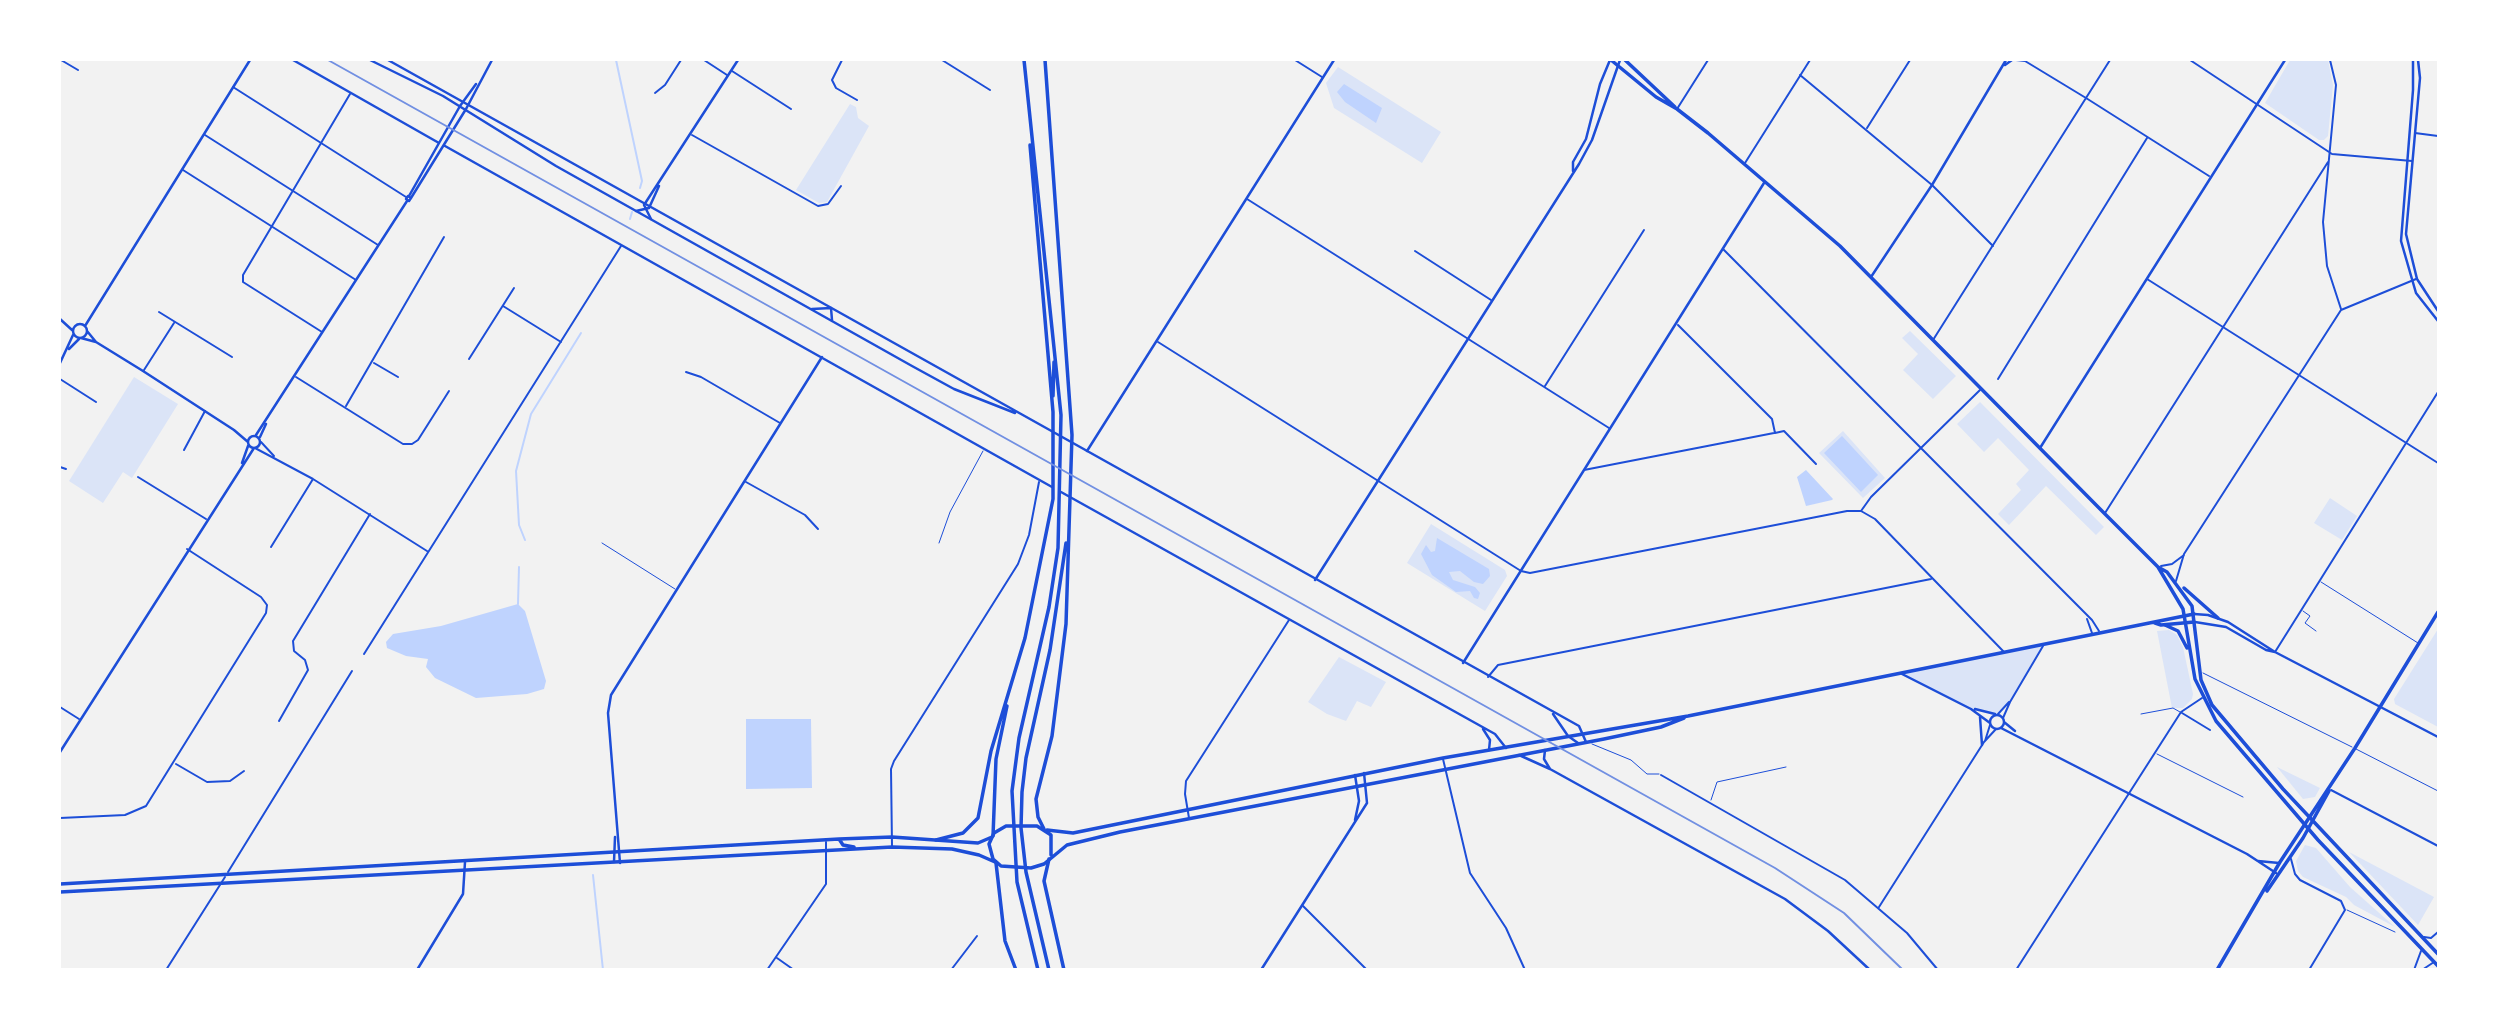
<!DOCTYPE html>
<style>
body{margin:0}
#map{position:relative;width:2498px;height:1029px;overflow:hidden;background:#f2f2f2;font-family:Quicksand,sans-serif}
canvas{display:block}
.frame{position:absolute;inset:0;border:61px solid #fff;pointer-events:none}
</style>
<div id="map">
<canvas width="2498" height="1029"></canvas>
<div class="frame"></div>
</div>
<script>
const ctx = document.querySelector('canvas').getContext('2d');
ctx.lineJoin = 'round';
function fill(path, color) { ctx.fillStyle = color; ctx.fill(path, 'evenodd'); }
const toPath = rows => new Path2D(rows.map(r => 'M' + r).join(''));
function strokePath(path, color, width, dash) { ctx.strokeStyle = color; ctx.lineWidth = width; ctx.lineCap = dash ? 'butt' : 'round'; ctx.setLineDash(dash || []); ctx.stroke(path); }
const green = toPath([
 [2290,60,2328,60,2333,85,2328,136,2324,140,2319,140,2265,103],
 [1338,67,1441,132,1422,163,1334,108,1326,83],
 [850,104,856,107,858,118,869,126,827,202,819,203,796,190],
 [1910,331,1956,376,1933,399,1903,370,1918,354,1902,338],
 [134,377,178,404,132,478,123,472,103,503,69,481],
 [1980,402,2104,527,2096,535,2046,486,2009,525,1998,514,2021,490,2016,484,2029,470,1998,438,1984,452,1957,424],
 [1843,431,1885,478,1863,498,1819,453],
 [2330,498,2357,516,2342,540,2314,523],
 [1431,524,1505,570,1507,576,1485,611,1407,563],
 [2438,629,2438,727,2395,704,2394,699],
 [2169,630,2177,635,2183,647,2193,694,2192,699,2183,708,2172,708,2157,631],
 [2042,646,2009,702,1996,714,1970,708,1902,674],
 [1339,657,1386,682,1371,707,1357,701,1346,721,1327,714,1308,702],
 [2277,767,2320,788,2315,797,2303,799],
 [2305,845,2316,848,2350,887,2395,927,2354,905,2346,897,2303,877,2298,871,2296,861],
 [2349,852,2434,897,2418,925]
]);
const water = toPath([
 [1344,84,1382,108,1376,123,1345,102,1337,92],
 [1842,436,1878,475,1861,492,1824,453],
 [1806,470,1833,499,1832,500,1806,506,1797,477],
 [1437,538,1489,569,1490,576,1483,584,1474,582,1460,571,1449,572,1453,580,1475,587,1480,593,1478,599,1474,598,1470,591,1456,592,1432,575,1421,554,1426,545,1431,552,1435,551],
 [518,604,525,611,546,681,544,689,527,694,476,698,435,678,426,667,428,659,406,656,387,648,386,642,393,634,441,626],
 [746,719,811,719,812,788,746,789]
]);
const stream = toPath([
 [616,60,642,181,640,188],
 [630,219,632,212],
 [525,540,519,525,516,471,531,414,581,333],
 [518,604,519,567],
 [593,875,603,970]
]);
const service = toPath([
 [602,543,675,589],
 [939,543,950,512,983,451],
 [2321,582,2418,643],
 [2303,611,2310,616,2305,623,2316,631],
 [2203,673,2352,747],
 [2141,714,2173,708,2180,712],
 [1592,744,1631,760,1647,774,1659,774],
 [2356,749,2438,791],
 [2157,754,2243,797],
 [1711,800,1717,782,1786,767],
 [2347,910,2395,932]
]);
const minor = toPath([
 [61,60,78,70],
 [704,60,727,75],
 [842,60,832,80,836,88,857,100],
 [942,60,990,90],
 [1295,60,1322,77],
 [2016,60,2025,61,2086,98,2209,176],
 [2190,60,2332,154,2412,161],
 [2330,60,2336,85,2323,222,2327,266,2341,309],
 [732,71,791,109],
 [1800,75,1932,185,1993,246],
 [233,87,406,197],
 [655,93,665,85,681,60],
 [1677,109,1708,60],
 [1867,128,1910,60],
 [2415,133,2438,136],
 [205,135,378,245],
 [692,135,818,206,828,204,841,186],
 [1745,163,1810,60],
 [183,170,356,280],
 [1247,199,1609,428],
 [1723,249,2092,620,2099,631],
 [1415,251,1491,300],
 [2147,279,2438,463],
 [503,306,561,342],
 [159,312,232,357],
 [1678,325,1772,419,1775,433,1784,431,1816,464],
 [322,332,243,282,243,275,350,94],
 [1933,340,2110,60],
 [1158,342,1521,571,1530,573,1847,511,1861,511,1871,497,1980,390],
 [469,359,514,288],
 [374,363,398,377],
 [144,370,174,323],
 [686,372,701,377,780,423],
 [296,377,403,444,412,444,418,440,449,391],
 [60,379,96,402],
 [1998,379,2147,138],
 [1545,386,1644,230],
 [346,406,444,237],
 [261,442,274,456],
 [255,448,313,479,427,551],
 [184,450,205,411],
 [60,467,66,469],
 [1584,470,1774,433],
 [138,477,206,519],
 [746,482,805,515,818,529],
 [1861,511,1875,519,2004,652],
 [2105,513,2328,162],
 [271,547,313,479],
 [2161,566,2172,564,2184,555],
 [2176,581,2184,554,2341,310,2416,279],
 [2087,619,2092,633],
 [2275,652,2438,392],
 [364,654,621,246],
 [1488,677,1498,665,1931,579],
 [60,707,79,719],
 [2182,713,2210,730],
 [1998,714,2009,702],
 [2003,718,2010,702,2043,646],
 [279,721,308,670,305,660,294,651,293,641,370,514],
 [1985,741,1990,725],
 [1443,759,1470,873,1506,928,1525,970],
 [176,764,207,782,230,781,244,771],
 [1661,775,1845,880,1907,933,1938,970],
 [2331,790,2438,846],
 [60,818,125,815,146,806,266,613,267,605,261,597,187,549],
 [1189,818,1185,794,1186,781,1289,620],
 [892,846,891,769,894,761,1018,564,1029,535,1039,482],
 [2291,859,2295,874,2300,880,2341,901,2345,910,2309,970],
 [228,872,352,671],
 [1303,906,1367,970],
 [1879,907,1984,742,1996,729],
 [2424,937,2431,938,2438,932],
 [2438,953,2438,943],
 [777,958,794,970],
 [166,970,225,877],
 [767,970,826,884,826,842],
 [951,970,977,936],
 [2016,970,2181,712,2202,698],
 [2414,970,2421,951],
 [2422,970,2434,962]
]);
const tertiary = toPath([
 [293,60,439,143],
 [2005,65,2012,60],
 [445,146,1052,487],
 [408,196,411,198,409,201,406,199,408,196],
 [409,196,460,106],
 [411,198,466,109],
 [636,211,649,208,659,186],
 [651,219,644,205,738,60],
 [1871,277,1932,185,2006,60],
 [812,309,831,308,832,320],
 [60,319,72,330],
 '73 331a7 7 0 1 1 14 0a7 7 0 1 1-14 0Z',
 [85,326,250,60],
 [87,331,96,342],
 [81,338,96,342,143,371,234,430,248,442],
 [69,349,79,339],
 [60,363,73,335],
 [256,435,407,201],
 '248 442a6 6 0 1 1 12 0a6 6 0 1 1-12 0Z',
 [260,437,266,424],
 [2040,448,2285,60],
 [1087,451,1334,60],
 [242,463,248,446],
 [1061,492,1495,734,1506,748],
 [1463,663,1764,183],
 [1902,674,1971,709,1990,723],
 [1975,709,1995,714],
 '1990 722a7 7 0 1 1 14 0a7 7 0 1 1-14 0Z',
 [1980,717,1982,745],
 [2004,722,2015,731],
 [2001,728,2247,854,2276,873],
 [1483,729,1490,740,1489,750],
 [1545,750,1544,759,1550,769],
 [60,752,254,448],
 [1519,755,1550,769,1785,899,1828,931,1870,970],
 [1355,820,1359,801,1355,775],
 [2258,861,2279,863],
 [614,862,615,837],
 [620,863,608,713,611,695,822,357],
 [1261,970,1367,803,1364,773]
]);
const secondary = toPath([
 [370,60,443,96,556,166,912,366,954,389,1015,413],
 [388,60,1579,726,1586,742],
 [2413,60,2413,90,2401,241,2416,293,2438,321],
 [2418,60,2420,78,2406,234,2417,279,2438,311],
 [460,106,476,84],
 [466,109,492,60],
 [1573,171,1573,162,1586,139,1600,84,1610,60],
 [1315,580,1579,164,1592,140,1620,60],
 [2194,614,2208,615,2228,622,2275,652,2438,737],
 [2195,622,2226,627,2266,650,2275,652],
 [1553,714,1568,736,1578,743],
 [417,970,463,894,465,862]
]);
const primary = toPath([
 [2155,623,2161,625,2194,622],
 [1047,830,1073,833,1443,758,1688,716,2194,614],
 [839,839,843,845,854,847],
 [1051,855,1051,835,1037,826,1006,826,994,833,989,844,993,859,1001,866,1031,868,1044,864,1067,845,1120,832,1604,739,1661,727,1684,718],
 [60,884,839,839,892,837,978,843,992,837],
 [2267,891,2303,838,2329,791],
 [60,892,892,847,952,849,979,855,995,862],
 [2217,970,2280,862,2355,748,2438,612]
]);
const trunk = toPath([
 [1611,60,1656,97,1677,109,1708,133,1840,246,2105,514,2158,567,2167,572,2192,606,2201,680,2212,705,2283,789,2438,954],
 [1625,60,1675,107],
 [2158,567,2183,609,2195,679,2216,721,2318,840,2438,966],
 [2184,588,2218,618],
 [2165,625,2178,631,2187,648]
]);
const motorway = toPath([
 [1024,60,1061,415,1058,548,1049,607,1019,738,1012,791,1017,882,1038,970],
 [1053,396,1054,362],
 [1044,829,1038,817,1036,799,1052,736,1066,624,1072,435,1045,60],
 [993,836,996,759,1007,706],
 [936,840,963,833,978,818,991,751,1025,638,1053,499,1053,412,1030,145],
 [1049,859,1044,881,1064,970],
 [996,863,1005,941,1016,970],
 [1049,970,1026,872,1021,828,1022,792,1026,758,1050,650,1066,543]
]);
const rail = toPath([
 [328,60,1775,868,1844,913,1903,970]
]);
fill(green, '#dbe4f7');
fill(water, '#bfd3fe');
strokePath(stream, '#bfd3fe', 2);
strokePath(service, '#1d4ed8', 1);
strokePath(minor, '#1d4ed8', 2);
strokePath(tertiary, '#1d4ed8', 2.5);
strokePath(secondary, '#1d4ed8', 2.5);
strokePath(primary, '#1d4ed8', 3.5);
strokePath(trunk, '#1d4ed8', 3.5);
strokePath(motorway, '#1d4ed8', 3.5);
strokePath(rail, '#7290e2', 2);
</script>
